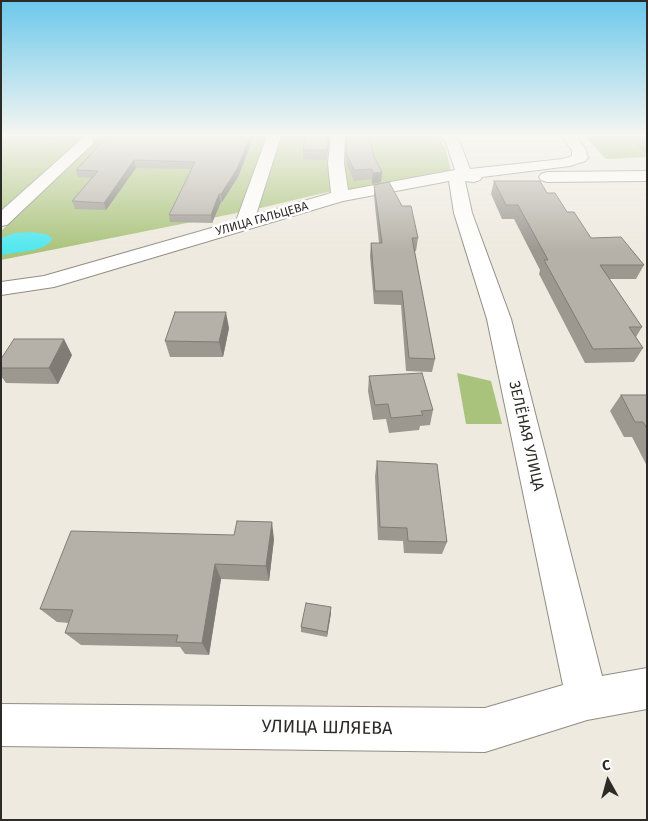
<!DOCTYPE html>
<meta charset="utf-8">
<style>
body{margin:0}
#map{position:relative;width:648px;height:821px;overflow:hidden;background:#eeeae0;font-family:"Fira Sans",sans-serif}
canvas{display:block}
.frame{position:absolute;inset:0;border:2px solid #2d2b28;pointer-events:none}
.north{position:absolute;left:583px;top:756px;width:50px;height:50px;-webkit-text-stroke:4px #fff;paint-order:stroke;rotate:353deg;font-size:14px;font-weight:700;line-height:20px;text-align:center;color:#2d2b28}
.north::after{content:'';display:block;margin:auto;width:18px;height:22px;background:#2d2b28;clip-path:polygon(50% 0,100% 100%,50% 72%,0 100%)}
</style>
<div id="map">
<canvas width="648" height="821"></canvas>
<div class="frame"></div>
<div class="north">С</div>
</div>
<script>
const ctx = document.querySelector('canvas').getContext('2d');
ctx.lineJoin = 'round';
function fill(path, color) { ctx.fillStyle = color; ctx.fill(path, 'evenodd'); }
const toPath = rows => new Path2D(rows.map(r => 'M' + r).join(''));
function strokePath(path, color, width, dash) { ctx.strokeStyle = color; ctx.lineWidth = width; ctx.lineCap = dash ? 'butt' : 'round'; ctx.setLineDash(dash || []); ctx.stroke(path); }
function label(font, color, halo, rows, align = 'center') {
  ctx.font = font + ' "Fira Sans",sans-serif'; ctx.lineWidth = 5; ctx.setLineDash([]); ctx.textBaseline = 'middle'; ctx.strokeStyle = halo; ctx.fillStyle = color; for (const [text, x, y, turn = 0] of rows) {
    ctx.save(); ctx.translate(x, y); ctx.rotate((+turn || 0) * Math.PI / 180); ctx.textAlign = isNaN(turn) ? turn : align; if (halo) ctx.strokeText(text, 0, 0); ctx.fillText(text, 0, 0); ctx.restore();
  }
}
const green = toPath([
 [1,136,85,136,1,211],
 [101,136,334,136,332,191,252,210,1,260,1,231],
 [345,136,438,136,446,150,451,172,349,190,343,160],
 [585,136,647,136,647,157,606,159],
 [457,373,491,381,502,424,466,424]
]);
const water = toPath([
 [31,232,46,234,52,238,52,240,45,246,34,250,1,255,1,238,14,233]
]);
const minor = toPath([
 [85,136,101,136,7,225,1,226,1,211,85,136],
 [267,136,281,136,256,215,331,193,328,163,331,136,345,136,344,163,348,190,455,170,446,143,441,136,455,136,460,143,470,169,563,159,572,156,572,150,561,136,576,136,586,150,588,158,585,161,570,166,482,177,480,180,474,182,465,181,472,213,511,319,602,676,647,668,647,709,587,720,485,752,1,746,1,704,485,708,563,685,487,319,454,213,449,181,343,201,54,287,1,295,1,282,44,276,236,221,267,136],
 [647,171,647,181,547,182,541,180,539,177,541,174,547,172,647,171]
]);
const wall = toPath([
 [36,136,82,136,75,142,37,138],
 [94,136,254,136,238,177,222,202,221,202,212,223,170,222,169,215,192,169,136,168,106,210,75,209,72,201,92,178,78,177,76,170,99,145,94,145,92,138],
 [330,136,326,160,303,159,303,150],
 [347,136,374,157,381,182,372,184,371,179,354,181,346,163],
 [625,136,647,136,647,154],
 [494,181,547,193,567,212,591,238,644,265,636,279,609,279,642,327,636,337,643,348,634,362,585,363,539,274,540,270,514,219,502,219,491,194],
 [374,185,418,238,416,251,414,251,435,359,432,372,406,371,401,305,374,304,370,256,371,243,379,243,374,197],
 [229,328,223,357,170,357,165,341],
 [72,355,58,384,6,383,1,376,1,359],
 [369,376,433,410,430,425,420,426,419,430,389,433,386,419,373,420,368,391],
 [621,395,647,395,647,466,632,437,624,437,610,411],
 [377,461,447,542,442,554,404,553,403,541,378,540,375,476],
 [274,539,269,581,221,579,209,655,185,654,180,647,81,645,65,633,69,623,57,622,40,609],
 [331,613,327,637,301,632,301,627]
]);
const shadedWall = toPath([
 [73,136,82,136,75,142],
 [250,136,254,136,238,177,222,202,221,194],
 [328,136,330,136,326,160,327,150],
 [134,160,136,168,106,210,104,203],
 [382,172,381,182,372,184,373,173],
 [219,194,221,202,212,223,211,215],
 [226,312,229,328,223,357,219,342],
 [64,339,72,355,58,384,49,368],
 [272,522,274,539,269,581,266,566],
 [215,564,221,579,209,655,202,643],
 [331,607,331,613,327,637,327,632]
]);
const building = toPath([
 [94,136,250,136,237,169,221,194,219,194,211,215,169,215,195,162,134,160,104,203,72,201,98,171,76,170,105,139,92,138,94,136],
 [306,136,328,136,327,150,303,150,306,136],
 [347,136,369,136,374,157,382,172,373,173,372,169,354,170,346,153,347,136],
 [639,136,647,136,647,142,639,136],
 [494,181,540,181,547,193,555,193,567,212,574,212,591,238,621,237,644,265,600,265,642,327,629,327,643,348,593,349,544,260,548,260,518,205,506,205,494,181],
 [389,182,402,206,411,206,418,238,412,238,435,359,409,358,402,291,375,291,371,243,382,243,374,185,389,182],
 [175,312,226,312,219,342,165,341,175,312],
 [14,339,64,339,49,368,1,368,1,359,14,339],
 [422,373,433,410,421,411,423,415,391,418,388,404,375,405,369,376,422,373],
 [621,395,647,395,647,428,643,422,635,422,621,395],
 [377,461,437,464,447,542,408,541,407,528,380,527,377,461],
 [237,521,272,522,266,566,215,564,202,643,176,642,178,635,65,633,73,610,40,609,71,531,234,535,237,521],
 [306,603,331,607,327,632,301,627,306,603]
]);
const farStreetnames = [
 ["УЛИЦА ГАЛЬЦЕВА",262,219,-16]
];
const streetNames = [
 ["ЗЕЛЁНАЯ УЛИЦА",526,436,77]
];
const nearStreetnames = [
 ["УЛИЦА ШЛЯЕВА",327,728,1]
];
fill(green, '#aac37c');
fill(water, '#51e7ef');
strokePath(minor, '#908d83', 2);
fill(minor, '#fff');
fill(wall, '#9c9890');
fill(shadedWall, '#7f7c76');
fill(building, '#b5b1a8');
strokePath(building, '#7f7c76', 1);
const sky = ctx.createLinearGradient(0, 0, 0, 251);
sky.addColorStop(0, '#6bc8eb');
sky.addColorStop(0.54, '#f7f6f1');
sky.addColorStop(1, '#f7f6f100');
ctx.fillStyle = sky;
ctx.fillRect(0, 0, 648, 251);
label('12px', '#2d2b28', '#fff', farStreetnames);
label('15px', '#2d2b28', '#fff', streetNames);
label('18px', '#2d2b28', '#fff', nearStreetnames);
</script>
